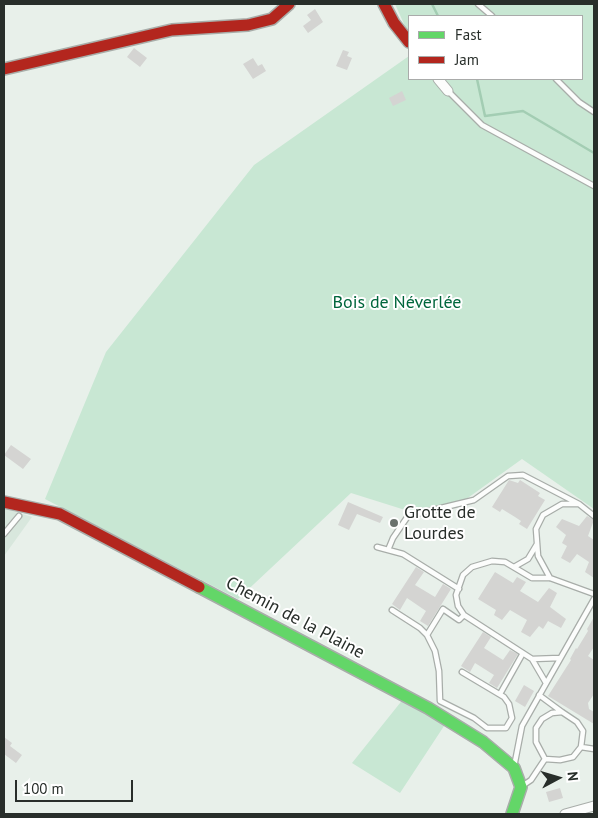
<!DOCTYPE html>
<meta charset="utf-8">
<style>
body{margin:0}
#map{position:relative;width:598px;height:818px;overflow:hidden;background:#e8f0ea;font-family:"PT Sans",sans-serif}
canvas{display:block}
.frame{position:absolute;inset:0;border:5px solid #282e2a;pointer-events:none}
.legend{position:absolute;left:408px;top:15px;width:175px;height:65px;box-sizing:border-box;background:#fff;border:1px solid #a9abaa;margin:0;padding:6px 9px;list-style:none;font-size:15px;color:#282e2a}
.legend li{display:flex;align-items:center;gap:10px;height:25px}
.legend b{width:25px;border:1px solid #a9abaa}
.north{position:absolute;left:533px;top:753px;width:50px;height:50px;-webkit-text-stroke:4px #fff;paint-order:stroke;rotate:84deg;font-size:14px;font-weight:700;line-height:20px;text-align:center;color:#282e2a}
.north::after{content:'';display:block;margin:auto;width:18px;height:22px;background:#282e2a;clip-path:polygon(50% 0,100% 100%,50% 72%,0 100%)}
.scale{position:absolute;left:15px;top:780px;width:118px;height:22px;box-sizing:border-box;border:2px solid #282e2a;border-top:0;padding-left:6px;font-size:15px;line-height:18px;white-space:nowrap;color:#282e2a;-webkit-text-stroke:4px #fff;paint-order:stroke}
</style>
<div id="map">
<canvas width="598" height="818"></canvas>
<div class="frame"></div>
<ul class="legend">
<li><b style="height:6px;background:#63d668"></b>Fast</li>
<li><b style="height:6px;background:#b3261e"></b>Jam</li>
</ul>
<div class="north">N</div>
<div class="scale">100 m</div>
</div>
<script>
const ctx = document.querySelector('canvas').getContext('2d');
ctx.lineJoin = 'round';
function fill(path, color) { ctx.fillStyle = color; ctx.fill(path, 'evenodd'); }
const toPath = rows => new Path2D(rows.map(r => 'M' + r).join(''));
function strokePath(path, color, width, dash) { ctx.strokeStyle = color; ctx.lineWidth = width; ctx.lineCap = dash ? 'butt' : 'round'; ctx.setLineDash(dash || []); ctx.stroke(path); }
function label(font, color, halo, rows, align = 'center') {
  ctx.font = font + ' "PT Sans",sans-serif'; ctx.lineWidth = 4; ctx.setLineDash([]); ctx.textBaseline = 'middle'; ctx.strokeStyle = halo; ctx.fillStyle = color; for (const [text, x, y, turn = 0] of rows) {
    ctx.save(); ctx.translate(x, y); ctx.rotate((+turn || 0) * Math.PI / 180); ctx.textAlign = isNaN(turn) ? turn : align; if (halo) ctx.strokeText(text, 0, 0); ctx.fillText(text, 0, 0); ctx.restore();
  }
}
const built = toPath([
 [4,508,32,517,4,556]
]);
const green = toPath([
 [395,4,594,4,594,509,522,459,437,520,351,493,238,599,45,499,106,352,254,165,409,56,409,79,582,79,582,16,409,16,409,35],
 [404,698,446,723,400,793,352,763]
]);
const stream = toPath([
 [432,4,438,16],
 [477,79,485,116,523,111,594,153]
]);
const building = toPath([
 [315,9,323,22,308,33,303,26,311,20,307,15],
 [134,48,147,58,140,67,127,57],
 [343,50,349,52,347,56,352,58,347,70,336,66],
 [253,58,258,66,262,64,266,71,253,79,243,64],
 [402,91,406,100,393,106,389,98],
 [11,445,31,459,23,469,4,455],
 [509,480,518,483,520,480,540,493,538,496,545,500,527,529,519,524,521,521,515,517,502,509,500,512,492,507],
 [348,502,383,517,380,523,357,514,349,530,338,525],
 [587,516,594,520,588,536,594,540,594,578,585,572,589,562,577,554,570,563,561,558,567,546,562,543,566,535,556,527,562,519,579,526],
 [416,567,424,572,415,585,435,597,443,584,451,589,428,626,420,621,426,611,407,598,400,610,392,604],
 [495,572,513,583,517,577,526,582,520,591,538,602,549,588,557,593,550,607,566,619,561,628,548,621,543,629,539,626,530,637,521,632,527,620,510,610,502,620,494,615,496,610,478,599],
 [594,617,594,647,588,656,594,660,594,694,588,703,589,709,594,712,594,724,548,696,571,660,570,659,576,648,577,649,588,631,587,629],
 [483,632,491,637,484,648,503,660,510,650,518,654,497,688,489,683,494,675,475,663,470,672,461,666],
 [524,685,534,691,525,707,515,701],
 [4,737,12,743,10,746,22,755,16,763,4,754],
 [560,788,563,798,549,802,546,792]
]);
const lane = toPath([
 [478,4,492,16],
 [556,79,579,102,594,112],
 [448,91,482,125,594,186],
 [4,534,19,516],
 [377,547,403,554,459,589],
 [388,550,393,538,408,516,474,500,508,476,523,475,579,504,594,516],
 [514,567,528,559,537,544],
 [550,578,538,556,536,529,543,515,562,504,578,504],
 [392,610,420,628,427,635],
 [560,658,532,659,464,615,458,606,456,595,463,575,472,567,492,561,505,562,532,578,550,578,594,594],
 [532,659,546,683],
 [462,672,504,697,509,704,512,718,506,728,487,728,474,718,440,701,439,671,435,651,427,635,443,609,459,620,464,615],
 [500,694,523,653],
 [539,695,562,712],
 [562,712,577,722,583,731,581,747,573,757,560,760,545,759,536,742,536,728,542,719,552,713,562,712],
 [581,747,594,749],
 [514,767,522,726,594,599],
 [522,786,531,780,545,759]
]);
const street = toPath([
 [438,79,448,91],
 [565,814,594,806]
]);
const fast = toPath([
 [199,587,428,708,483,742,514,768,521,787,512,814]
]);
const jam = toPath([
 [384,4,394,23,409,42],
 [4,69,172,30,248,25,272,19,289,4],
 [4,502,60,514,199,587]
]);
const markers = [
 [394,523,5,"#6b726d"]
];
const parkNames = [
 ["Bois de Néverlée",397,303]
];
const poiNames = [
 ["Grotte de",404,513],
 ["Lourdes",404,534]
];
const streetNames = [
 ["Chemin de la Plaine",295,618,28]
];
fill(built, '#d8e7dd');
fill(green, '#c8e7d3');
strokePath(stream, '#a3cdb3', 2.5);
fill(building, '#d4d4d2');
strokePath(lane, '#a8ada9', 7);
strokePath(street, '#a8ada9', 11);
strokePath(fast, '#a8ada9', 14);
strokePath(jam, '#a8ada9', 14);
strokePath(lane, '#fcfdfc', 4.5);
strokePath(street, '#fcfdfc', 9);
strokePath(fast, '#63d668', 11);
strokePath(jam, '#b3261e', 11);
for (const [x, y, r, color] of markers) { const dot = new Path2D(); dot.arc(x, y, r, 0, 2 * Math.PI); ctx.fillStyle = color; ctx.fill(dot); strokePath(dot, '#fff', 2); }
label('18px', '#00663c', '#fff', parkNames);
label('18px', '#282e2a', '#fff', poiNames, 'left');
label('18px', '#282e2a', '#fff', streetNames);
</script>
